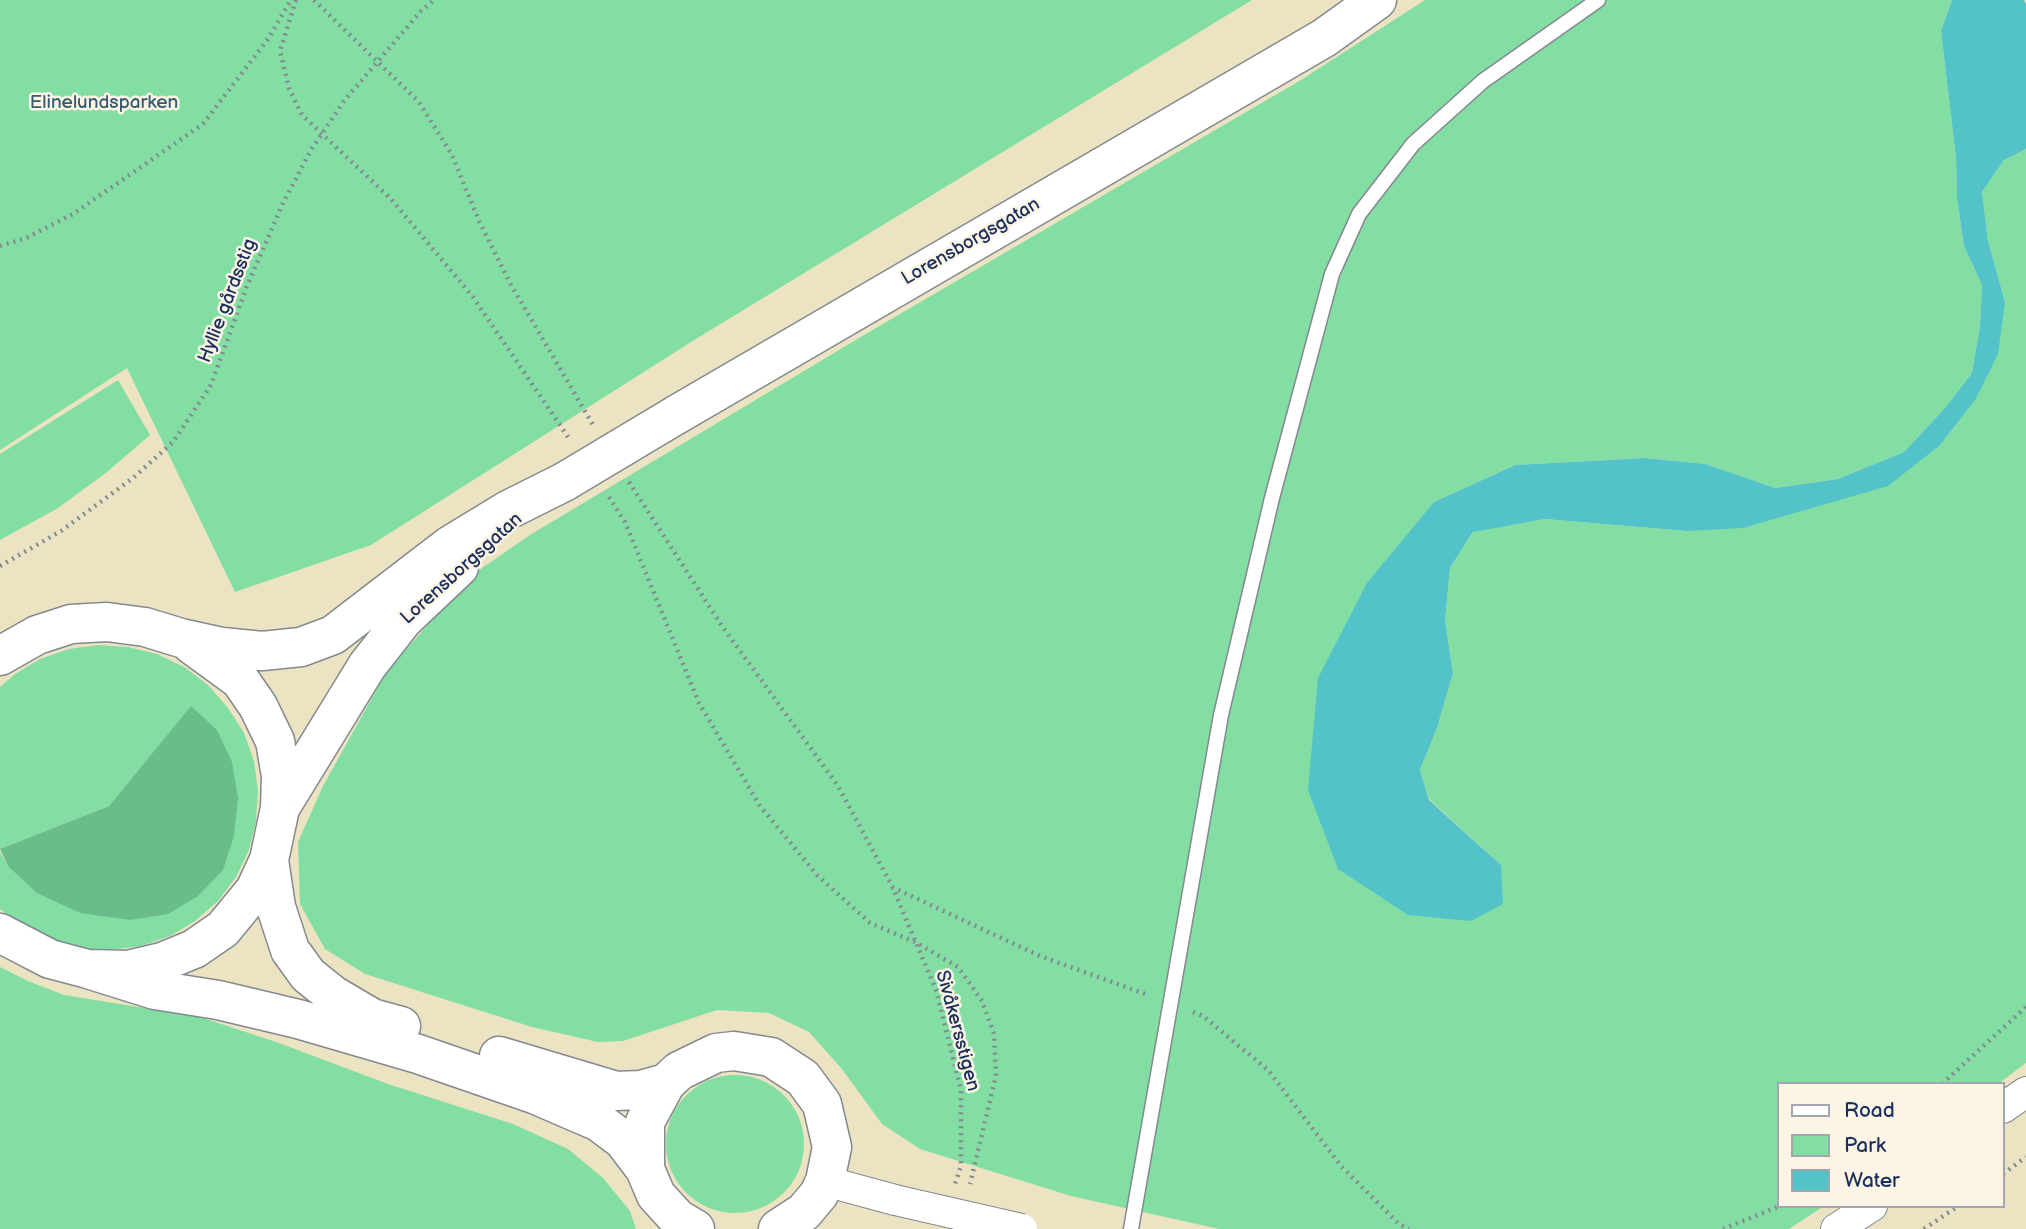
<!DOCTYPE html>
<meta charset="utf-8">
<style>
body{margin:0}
#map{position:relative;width:2026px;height:1229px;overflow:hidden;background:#ebe3c1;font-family:"Balsamiq Sans",sans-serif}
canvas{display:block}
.legend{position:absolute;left:1777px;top:1082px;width:228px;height:126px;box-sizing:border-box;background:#fcf5e5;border:2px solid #a2a6af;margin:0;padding:9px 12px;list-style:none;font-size:21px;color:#1b2f5e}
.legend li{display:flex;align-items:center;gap:14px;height:35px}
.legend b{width:35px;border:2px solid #a2a6af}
</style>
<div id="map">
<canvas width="2026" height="1229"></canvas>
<ul class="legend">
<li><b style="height:9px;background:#fff"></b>Road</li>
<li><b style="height:19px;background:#83dea4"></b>Park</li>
<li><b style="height:19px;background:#54c2c9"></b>Water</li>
</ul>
</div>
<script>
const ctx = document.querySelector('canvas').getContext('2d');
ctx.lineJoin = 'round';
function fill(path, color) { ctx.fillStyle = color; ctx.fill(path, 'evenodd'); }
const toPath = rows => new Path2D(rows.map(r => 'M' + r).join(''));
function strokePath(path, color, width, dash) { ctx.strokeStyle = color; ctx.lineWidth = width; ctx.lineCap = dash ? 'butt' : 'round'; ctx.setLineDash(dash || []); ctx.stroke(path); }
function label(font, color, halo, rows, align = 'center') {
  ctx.font = font + ' "Balsamiq Sans",sans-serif'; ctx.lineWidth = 5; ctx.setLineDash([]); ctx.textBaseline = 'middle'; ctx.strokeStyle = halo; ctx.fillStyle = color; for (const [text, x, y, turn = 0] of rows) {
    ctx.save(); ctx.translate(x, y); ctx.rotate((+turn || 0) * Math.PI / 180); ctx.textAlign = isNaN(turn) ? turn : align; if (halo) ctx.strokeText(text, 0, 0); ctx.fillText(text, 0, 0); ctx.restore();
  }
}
const green = toPath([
 [0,0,1252,0,691,342,371,545,235,592,127,368,0,450],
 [1425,0,1952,0,1941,31,1956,158,1957,199,1964,246,1982,285,1980,324,1972,373,1945,408,1904,452,1838,479,1775,488,1706,464,1645,458,1515,465,1434,502,1308,790,1501,865,1429,799,1420,770,1437,728,1453,673,1445,621,1450,568,1474,531,1545,519,1687,531,1939,446,2005,302,1988,241,1982,192,2004,160,2026,149,2026,1063,1998,1084,1779,1084,1779,1206,1824,1206,1789,1229,1219,1229,1071,1196,920,1149,882,1124,842,1069,809,1032,769,1013,717,1010,623,1041,598,1042,532,1027,365,974,325,949,300,904,298,842,323,786,387,671,472,575,530,535,864,335,1301,80],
 [118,380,150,435,107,472,58,508,0,540,0,454],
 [98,645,128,647,157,654,184,667,208,685,228,708,244,733,254,761,258,791,256,821,249,850,236,877,218,901,195,921,170,936,141,946,111,950,82,949,53,941,25,928,0,909,0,852,8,866,80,913,192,706,109,806,0,849,0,687,15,674,40,659,69,649],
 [0,967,28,981,64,995,200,1017,279,1043,388,1084,513,1124,568,1149,603,1178,630,1211,636,1229,0,1229],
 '666 1144a69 69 0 1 1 138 0a69 69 0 1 1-138 0Z'
]);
const forest = toPath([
 [191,706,217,730,232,762,238,798,234,836,223,870,198,896,168,914,130,920,80,913,37,893,8,866,0,849,109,806]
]);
const water = toPath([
 [1952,0,2024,0,2026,4,2026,149,2004,160,1982,192,1988,241,2005,302,1998,354,1975,400,1939,446,1888,486,1743,528,1687,531,1545,519,1473,532,1450,568,1445,621,1453,673,1437,728,1420,770,1429,800,1501,865,1503,904,1471,921,1408,915,1338,869,1308,790,1318,678,1367,583,1434,502,1515,465,1645,458,1706,464,1775,488,1838,479,1904,452,1945,408,1972,373,1980,325,1982,285,1964,246,1957,199,1956,158,1941,31]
]);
const path = toPath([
 [296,0,280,51,289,88,302,115,391,199,473,297,568,437],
 [314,0,419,102,452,155,479,221,510,283,593,425],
 [0,246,26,238,73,214,203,124,268,39,291,0],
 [629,482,722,626,838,786,892,886,936,990,961,1090,961,1166,955,1184],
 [609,497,625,522,699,703,760,806,817,875,870,923,915,942,958,967,982,1001,994,1034,996,1076,970,1184],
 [0,566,61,531,133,478,173,442,211,385,247,286,283,203,311,150,344,101,421,11,434,0],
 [892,887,1040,956,1148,995],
 [1193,1012,1203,1016,1268,1070,1341,1166,1399,1224,1409,1229],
 [1942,1084,2026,1007],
 [2003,1174,2026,1157],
 [1723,1229,1780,1206],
 [1924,1229,1958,1206]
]);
const lane = toPath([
 [1131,1229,1221,715,1272,498,1332,274,1359,214,1413,144,1483,81,1598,0]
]);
const street = toPath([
 [2003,1108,2026,1092],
 [825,1181,895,1200],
 [1836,1229,1872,1206]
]);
const secondary = toPath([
 [676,415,1324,38,1377,0],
 [0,656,37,635,71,624,107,622,145,627,181,638,222,647,262,651,301,647,333,635,449,546,508,510,564,482],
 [280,808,367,666,403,620,459,567],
 [269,860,276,907,290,950,308,975,333,995,372,1018,401,1026],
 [0,933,50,959,88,969,128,970,162,962,194,949,223,929,255,890,269,860,280,808,281,776,275,741,258,706,240,680,192,645],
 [88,969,155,990,218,1000,298,1019,418,1054,534,1094,599,1122,623,1140,645,1169],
 [499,1056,616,1091,641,1090,666,1083],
 [695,1229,678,1219,656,1195,645,1169,645,1122,666,1083,679,1071,716,1053,734,1051,771,1057,803,1078,822,1104,832,1147,825,1181,819,1194,804,1212,778,1229]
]);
const streetBridge = toPath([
 [895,1200,1022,1229]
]);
const secondaryBridge = toPath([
 [564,482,676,415]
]);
const parkNames = [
 ["Elinelundsparken",104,103]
];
const streetNames = [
 ["Lorensborgsgatan",971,242,-30],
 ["Hyllie gårdsstig",228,301,-69],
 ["Lorensborgsgatan",462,569,-42],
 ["Sivåkersstigen",957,1031,75]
];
fill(green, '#83dea4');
fill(forest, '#6abd8a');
fill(water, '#54c2c9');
strokePath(lane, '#838990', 17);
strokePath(street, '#838990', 32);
strokePath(secondary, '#838990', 41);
strokePath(path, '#838990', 4.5, [2, 5]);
strokePath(lane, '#fff', 14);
strokePath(street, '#fff', 30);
strokePath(secondary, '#fff', 38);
strokePath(streetBridge, '#838990', 32, []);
strokePath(secondaryBridge, '#838990', 41, []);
strokePath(streetBridge, '#fff', 30);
strokePath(secondaryBridge, '#fff', 38);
label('19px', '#355b70', '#fcf5e5', parkNames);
label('19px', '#1b2f5e', '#fcf5e5', streetNames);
</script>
